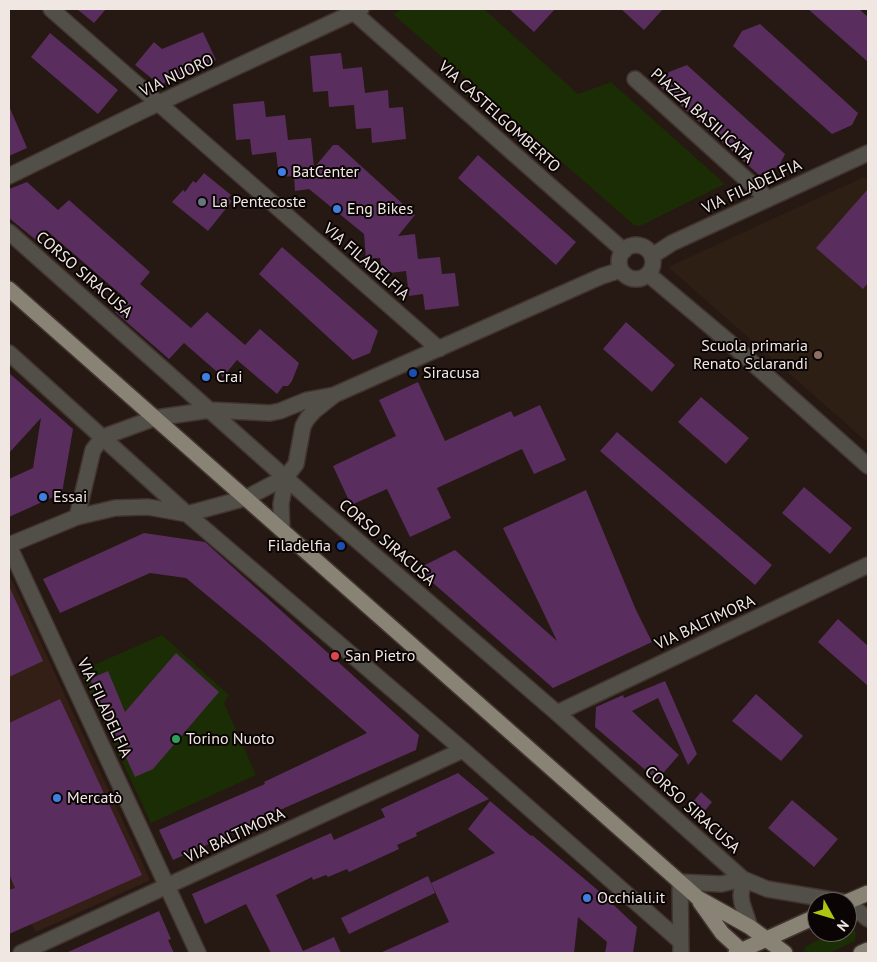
<!DOCTYPE html>
<meta charset="utf-8">
<style>
body{margin:0}
#map{position:relative;width:877px;height:962px;overflow:hidden;background:#261812;font-family:"PT Sans",sans-serif}
canvas{display:block}
.frame{position:absolute;inset:0;border:10px solid #f0e6e2;pointer-events:none}
.north{position:absolute;left:807px;top:892px;width:50px;height:50px;box-sizing:border-box;background:#0a0504;border:1px solid #665f5d;border-radius:50%;rotate:129deg;font-size:14px;font-weight:700;line-height:20px;text-align:center;color:#f0e6e2}
.north::after{content:'';display:block;margin:auto;width:18px;height:22px;background:#acc612;clip-path:polygon(50% 0,100% 100%,50% 72%,0 100%)}
</style>
<div id="map">
<canvas width="877" height="962"></canvas>
<div class="frame"></div>
<div class="north">N</div>
</div>
<script>
const ctx = document.querySelector('canvas').getContext('2d');
ctx.lineJoin = 'round';
function fill(path, color) { ctx.fillStyle = color; ctx.fill(path, 'evenodd'); }
const toPath = rows => new Path2D(rows.map(r => 'M' + r).join(''));
function strokePath(path, color, width, dash) { ctx.strokeStyle = color; ctx.lineWidth = width; ctx.lineCap = dash ? 'butt' : 'round'; ctx.setLineDash(dash || []); ctx.stroke(path); }
function label(font, color, halo, rows, align = 'center') {
  ctx.font = font + ' "PT Sans",sans-serif'; ctx.lineWidth = 4; ctx.setLineDash([]); ctx.textBaseline = 'middle'; ctx.strokeStyle = halo; ctx.fillStyle = color; for (const [text, x, y, turn = 0] of rows) {
    ctx.save(); ctx.translate(x, y); ctx.rotate((+turn || 0) * Math.PI / 180); ctx.textAlign = isNaN(turn) ? turn : align; if (halo) ctx.strokeText(text, 0, 0); ctx.fillText(text, 0, 0); ctx.restore();
  }
}
const built = toPath([
 [9,574,150,880,36,932,31,924,9,934]
]);
const education = toPath([
 [864,177,868,180,868,443,668,267]
]);
const green = toPath([
 [404,9,484,9,578,94,611,82,725,184,640,226,634,225,393,14],
 [162,635,229,695,224,703,256,775,151,823,80,671],
 [847,924,853,927,856,933,855,941,830,953,804,953,805,947,832,932,847,932]
]);
const building = toPath([
 [77,9,106,9,94,23],
 [509,9,555,9,534,32],
 [621,9,663,9,644,30],
 [808,9,859,9,868,17,868,62],
 [760,24,858,113,852,125,832,134,733,46,742,31],
 [203,32,216,60,160,85,135,65,154,42,162,49],
 [50,33,118,90,98,114,31,57],
 [341,53,343,69,362,67,365,93,388,90,389,108,403,107,406,139,372,143,371,128,356,129,354,105,329,107,328,91,313,92,310,56],
 [687,65,785,154,779,166,759,175,660,87,669,72],
 [264,101,266,117,285,115,288,140,311,138,314,168,333,145,338,145,415,215,398,236,415,234,418,259,440,257,442,274,455,273,459,306,425,310,423,294,409,296,406,271,382,274,380,258,366,259,364,234,309,189,295,191,294,176,279,177,276,152,252,155,250,139,236,140,233,104],
 [9,106,27,148,9,156],
 [478,155,576,242,556,265,458,178],
 [204,173,231,195,228,198,232,201,208,231,172,202,183,190,185,192,193,181,196,183],
 [27,182,58,210,69,200,150,272,140,284,191,328,207,312,245,345,260,329,299,363,292,381,288,386,283,386,277,394,237,360,223,377,184,343,169,359,115,312,125,298,46,230,36,240,9,218,9,189],
 [868,189,868,283,863,289,816,248],
 [282,247,378,331,370,353,353,360,259,274],
 [626,322,675,365,652,392,603,349],
 [9,373,73,429,62,493,9,517,9,479,33,468,41,418,9,453],
 [418,382,445,441,511,411,514,417,540,405,566,460,534,474,522,449,437,488,451,518,410,537,387,489,351,505,333,466,396,436,379,400],
 [701,397,749,438,726,464,678,422],
 [617,432,772,565,755,585,600,451],
 [804,487,852,528,830,554,782,513],
 [586,490,636,610,652,642,553,688,417,569,455,550,557,641,503,528],
 [144,533,205,542,419,735,416,750,264,817,265,819,173,860,159,830,265,784,264,782,367,733,262,641,186,578,150,573,60,613,43,579],
 [9,586,43,661,9,677],
 [838,619,868,646,868,686,818,642],
 [176,653,219,692,153,769,135,777,90,679,108,671,125,712],
 [665,681,697,754,688,765,658,698,632,711,679,755,657,780,595,727,596,707,623,695,624,698],
 [756,694,803,736,781,761,732,721],
 [60,699,142,875,9,934,9,890,15,888,9,874,9,723],
 [458,773,489,799,416,833,417,836,397,845,399,849,349,872,347,869,328,877,326,875,313,880,312,877,276,895,303,951,334,937,341,953,271,953,246,904,205,924,192,894,331,833,334,840,385,817,381,809],
 [701,792,712,802,703,813,692,803],
 [792,800,838,839,814,867,768,828],
 [490,801,531,836,532,835,600,892,637,927,633,953,605,953,607,942,578,917,574,953,380,953,449,922,431,883,495,853,468,829],
 [428,876,435,893,349,934,341,918],
 [159,911,171,939,168,940,174,953,66,953]
]);
const minor = toPath([
 [51,9,439,349],
 [350,9,624,251],
 [635,79,768,199],
 [9,176,144,110,361,9],
 [9,232,315,504,557,713,743,879,767,889,845,902],
 '619 262a17 17 0 1 1 34 0a17 17 0 1 1-34 0Z',
 [652,256,672,243,868,153],
 [648,274,729,342,868,466],
 [9,353,187,514,463,750,680,941],
 [77,517,93,450,103,437,155,418,210,410,270,413,280,411,307,400,334,395,602,276,621,270],
 [282,530,281,504,286,477],
 [9,545,77,517,115,508,148,507,187,514,246,498,286,477,296,464,303,426,307,419,314,411,333,396],
 [9,546,198,953],
 [557,713,868,565],
 [743,879,741,896,742,903,750,927],
 [847,902,868,919],
 [21,953,463,750],
 [681,953,680,882,721,884,743,879]
]);
const major = toPath([
 [9,289,698,898,750,927,785,953],
 [700,902,722,933,744,953],
 [847,902,868,893],
 [736,953,817,916],
 [861,953,868,950]
]);
const markers = [
 [282,172,5,"#3f7fe0"],
 [202,202,5,"#6b7280"],
 [337,209,5,"#3f7fe0"],
 [818,355,5,"#8d6e63"],
 [413,373,5,"#1a4fb4"],
 [206,377,5,"#3f7fe0"],
 [43,497,5,"#3f7fe0"],
 [341,546,5,"#1a4fb4"],
 [335,656,5,"#e0444e"],
 [176,739,5,"#2e9e5b"],
 [57,798,5,"#3f7fe0"],
 [587,898,5,"#3f7fe0"]
];
const streetNames = [
 ["VIA NUORO",177,76,-25],
 ["PIAZZA BASILICATA",702,116,42],
 ["VIA CASTELGOMBERTO",499,117,42],
 ["VIA FILADELFIA",752,187,-25],
 ["VIA FILADELFIA",366,262,41],
 ["CORSO SIRACUSA",84,275,41],
 ["CORSO SIRACUSA",387,543,41],
 ["VIA BALTIMORA",705,623,-25],
 ["VIA FILADELFIA",104,708,65],
 ["CORSO SIRACUSA",692,810,42],
 ["VIA BALTIMORA",235,836,-25]
];
const poiNames = [
 ["BatCenter",292,172],
 ["La Pentecoste",212,202],
 ["Eng Bikes",347,209],
 ["Scuola primaria",808,346,"right"],
 ["Renato Sclarandi",808,364,"right"],
 ["Siracusa",423,373],
 ["Crai",216,377],
 ["Essai",53,497],
 ["Filadelfia",331,546,"right"],
 ["San Pietro",345,656],
 ["Torino Nuoto",186,739],
 ["Mercatò",67,798],
 ["Occhiali.it",597,898]
];
fill(built, '#331f16');
fill(education, '#2e1f14');
fill(green, '#1b2d04');
fill(building, '#592e5e');
strokePath(minor, '#42352f', 18);
strokePath(major, '#42352f', 18);
strokePath(minor, '#524f49', 15);
strokePath(major, '#888375', 15);
for (const [x, y, r, color] of markers) { const dot = new Path2D(); dot.arc(x, y, r, 0, 2 * Math.PI); ctx.fillStyle = color; ctx.fill(dot); strokePath(dot, '#0a0504', 2); }
label('16px', '#f0e6e2', '#0a0504', streetNames);
label('16px', '#f0e6e2', '#0a0504', poiNames, 'left');
</script>
